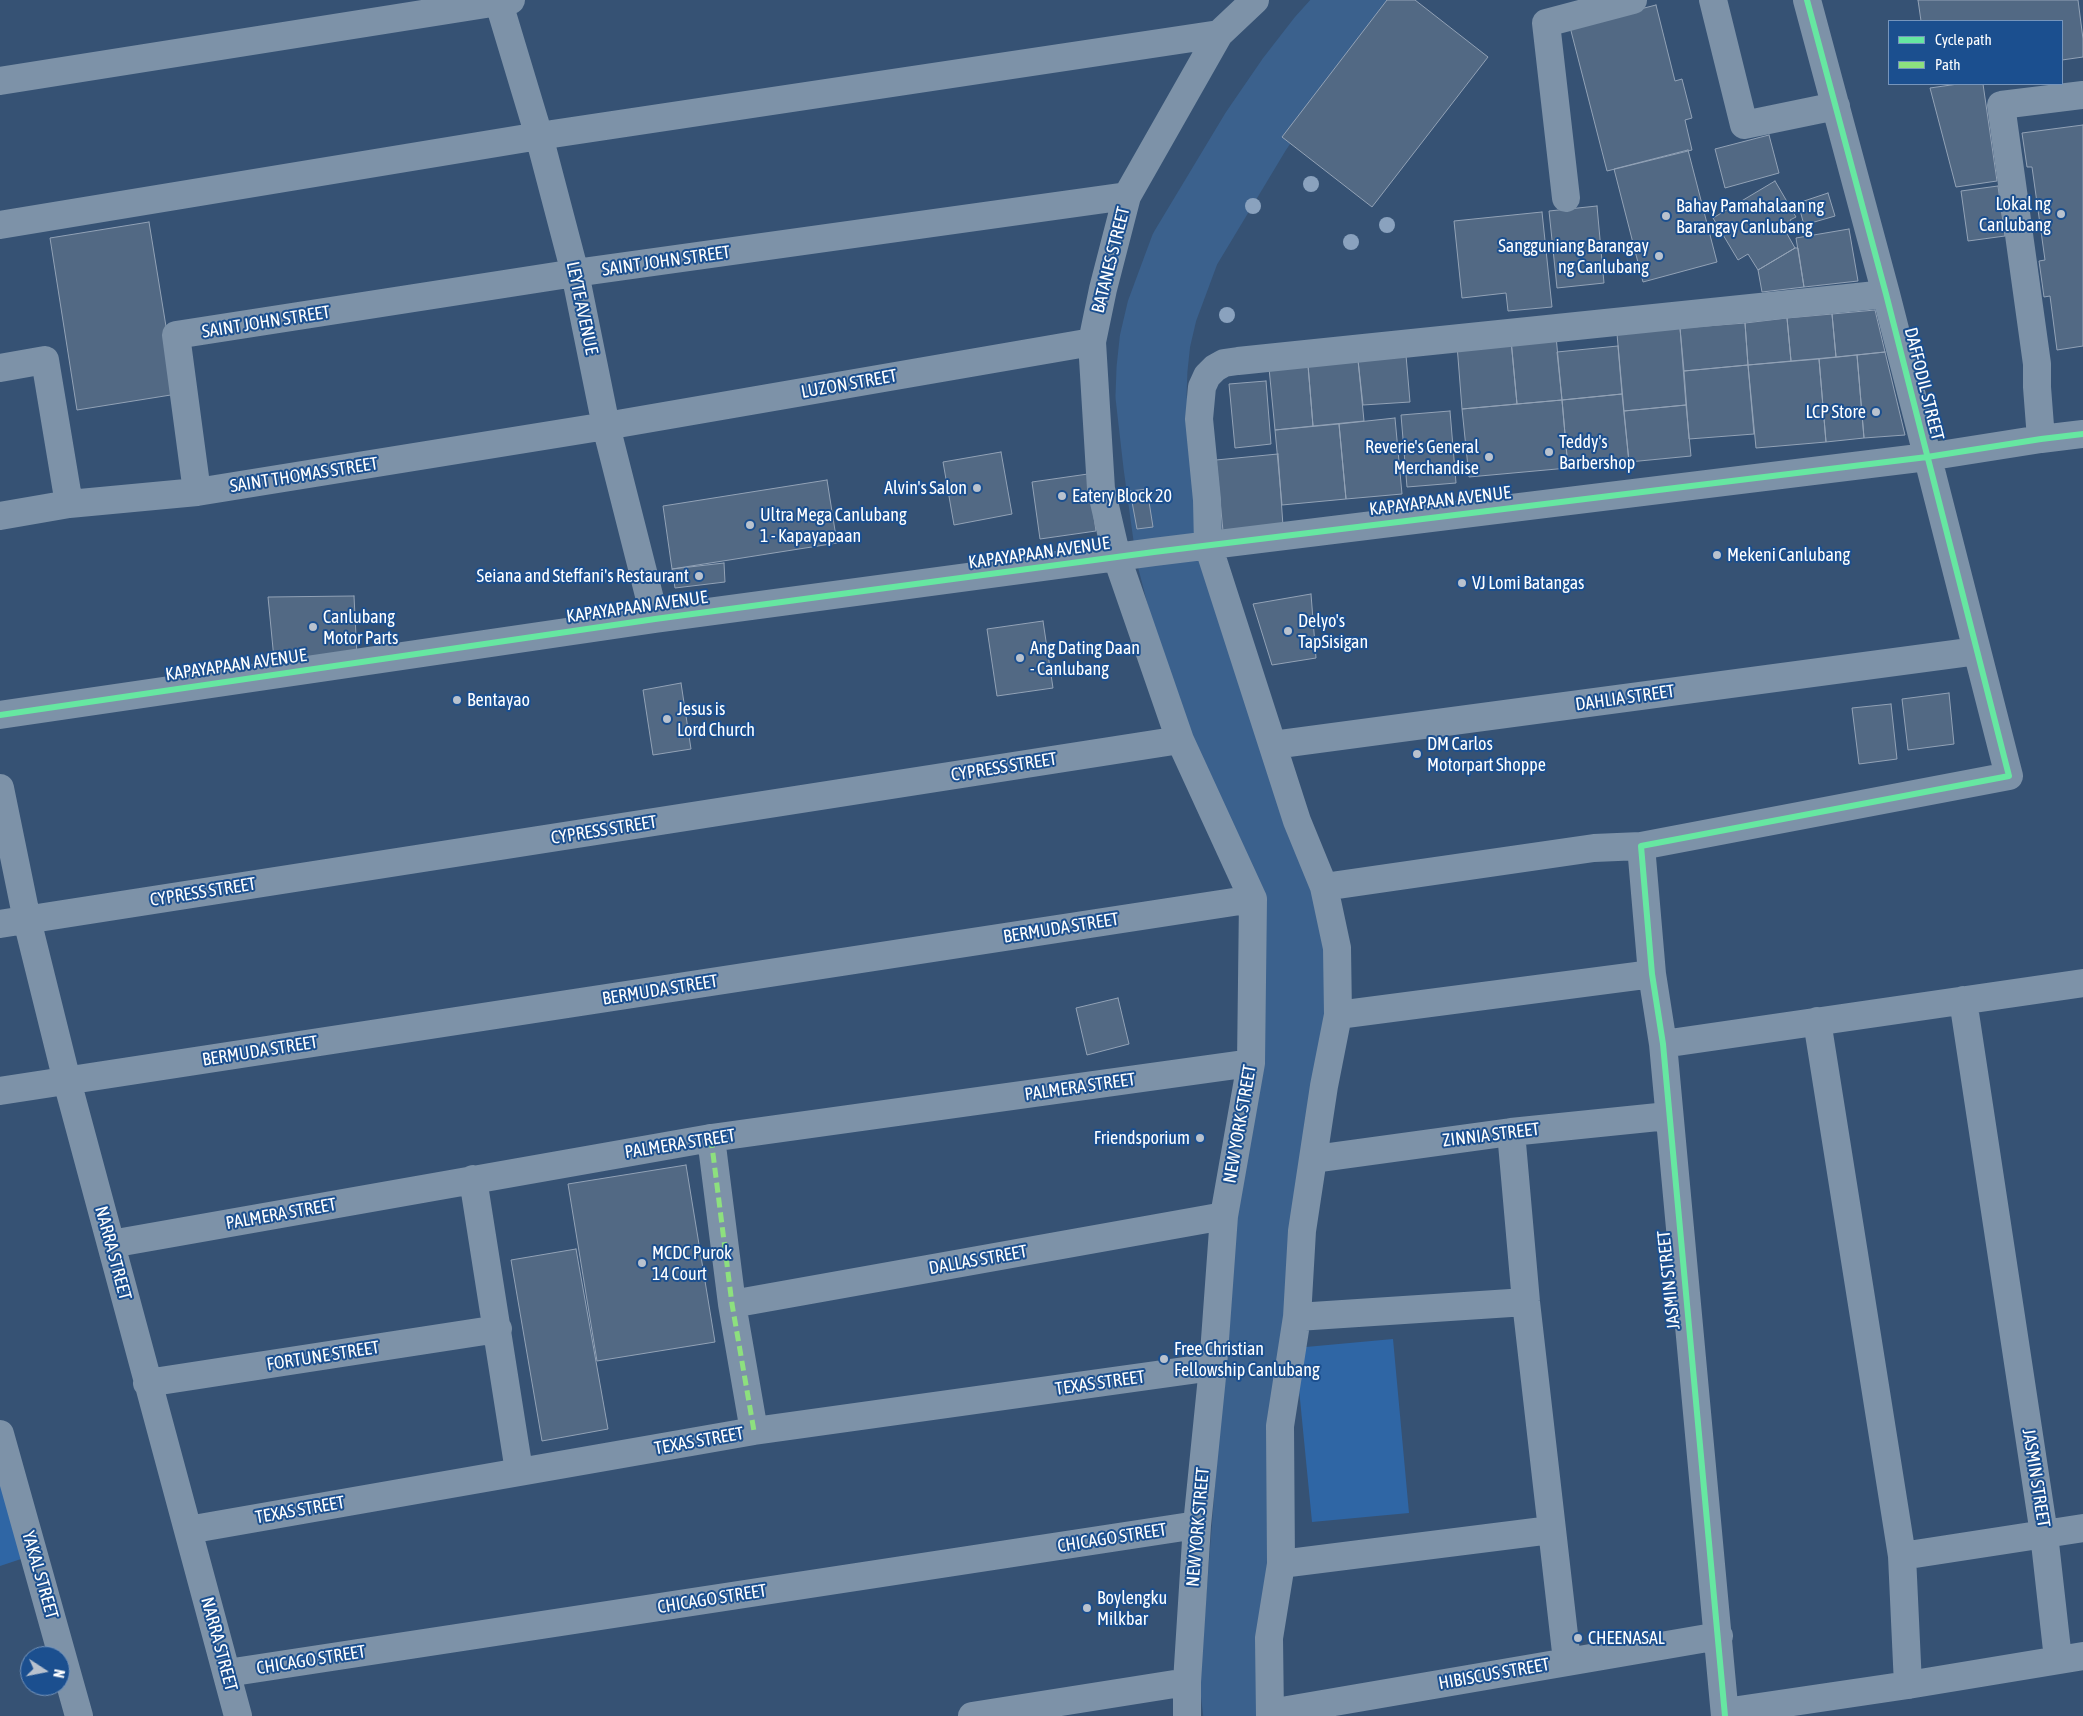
<!DOCTYPE html>
<style>
body{margin:0}
#map{position:relative;width:2083px;height:1716px;overflow:hidden;background:#365274;font-family:"Asap Condensed",sans-serif}
canvas{display:block}
.legend{position:absolute;left:1888px;top:20px;width:175px;height:65px;box-sizing:border-box;background:#1b4f8f;border:1px solid #7695bc;margin:0;padding:6px 9px;list-style:none;font-size:15px;color:#fff}
.legend li{display:flex;align-items:center;gap:10px;height:25px}
.legend b{width:25px;border:1px solid #7695bc}
.north{position:absolute;left:20px;top:1646px;width:50px;height:50px;box-sizing:border-box;background:#1b4f8f;border:1px solid #7695bc;border-radius:50%;rotate:101deg;font-size:14px;font-weight:700;line-height:20px;text-align:center;color:#fff}
.north::after{content:'';display:block;margin:auto;width:18px;height:22px;background:#b9c2ce;clip-path:polygon(50% 0,100% 100%,50% 72%,0 100%)}
</style>
<div id="map">
<canvas width="2083" height="1716"></canvas>
<ul class="legend">
<li><b style="height:6px;background:#66e7a1"></b>Cycle path</li>
<li><b style="height:6px;background:#8de07e"></b>Path</li>
</ul>
<div class="north">N</div>
</div>
<script>
const ctx = document.querySelector('canvas').getContext('2d');
ctx.lineJoin = 'round';
function fill(path, color) { ctx.fillStyle = color; ctx.fill(path, 'evenodd'); }
const toPath = rows => new Path2D(rows.map(r => 'M' + r).join(''));
function strokePath(path, color, width, dash) { ctx.strokeStyle = color; ctx.lineWidth = width; ctx.lineCap = dash ? 'butt' : 'round'; ctx.setLineDash(dash || []); ctx.stroke(path); }
function label(font, color, halo, rows, align = 'center') {
  ctx.font = font + ' "Asap Condensed",sans-serif'; ctx.lineWidth = 4; ctx.setLineDash([]); ctx.textBaseline = 'middle'; ctx.strokeStyle = halo; ctx.fillStyle = color; for (const [text, x, y, turn = 0] of rows) {
    ctx.save(); ctx.translate(x, y); ctx.rotate((+turn || 0) * Math.PI / 180); ctx.textAlign = isNaN(turn) ? turn : align; if (halo) ctx.strokeText(text, 0, 0); ctx.fillText(text, 0, 0); ctx.restore();
  }
}
const green = toPath([
 [1340,0,1379,0,1304,83,1214,228,1189,277,1170,329,1162,367,1162,389,1183,523,1155,528,1145,469,1136,386,1136,352,1141,322,1164,247,1179,217,1267,73,1277,60],
 [1393,1339,1409,1513,1312,1522,1295,1348],
 [0,1467,27,1557,0,1566]
]);
const river = toPath([
 [1239,1716,1235,1682,1275,1178,1298,1056,1292,916,1253,791,1206,685,1192,635,1171,553,1159,466,1151,396,1152,369,1155,341,1162,311,1185,249,1256,131,1291,80,1322,40,1358,0]
]);
const building = toPath([
 [1387,0,1415,0,1488,57,1372,207,1282,137,1387,0],
 [1918,0,2078,0,2083,39,2083,57,2062,60,2062,21,1921,21,1918,0],
 [1656,5,1675,81,1682,79,1692,118,1685,120,1692,150,1607,171,1570,27,1656,5],
 [1958,84,1983,84,1997,181,1956,187,1930,88,1958,84],
 [2083,125,2083,346,2057,350,2050,296,2044,297,2039,261,2045,260,2032,167,2027,167,2022,133,2083,125],
 [1769,135,1779,173,1725,188,1715,149,1769,135],
 [1688,150,1717,262,1643,282,1614,169,1688,150],
 [1775,181,1796,217,1790,220,1794,227,1786,232,1795,248,1758,270,1748,254,1738,260,1713,218,1775,181],
 [1998,186,2005,236,1968,241,1961,191,1998,186],
 [1828,193,1835,216,1804,225,1798,203,1828,193],
 [1597,206,1604,283,1557,288,1549,211,1597,206],
 [1542,212,1552,307,1508,311,1506,293,1462,298,1454,221,1542,212],
 [149,222,177,394,77,410,50,238,149,222],
 [1849,229,1858,281,1804,287,1796,238,1849,229],
 [1795,248,1798,248,1804,287,1762,292,1758,270,1795,248],
 [1875,310,1885,352,1836,357,1832,314,1875,310],
 [1832,314,1836,357,1791,361,1787,318,1832,314],
 [1787,318,1791,361,1748,365,1745,323,1787,318],
 [1745,323,1748,365,1684,371,1680,328,1745,323],
 [1680,328,1686,405,1624,411,1617,334,1680,328],
 [1556,336,1562,400,1517,404,1511,340,1556,336],
 [1511,340,1517,404,1462,409,1457,345,1511,340],
 [1618,346,1622,394,1562,400,1557,352,1618,346],
 [1885,352,1905,435,1864,438,1857,355,1885,352],
 [1406,355,1410,402,1363,405,1358,360,1406,355],
 [1857,355,1864,438,1826,442,1819,359,1857,355],
 [1819,359,1826,442,1756,448,1748,365,1819,359],
 [1358,360,1364,421,1313,426,1308,365,1358,360],
 [1308,365,1313,426,1275,430,1269,368,1308,365],
 [1748,365,1754,434,1689,439,1684,371,1748,365],
 [1266,381,1271,444,1235,448,1229,384,1266,381],
 [1622,394,1629,462,1568,468,1562,400,1622,394],
 [1562,400,1568,468,1469,477,1462,409,1562,400],
 [1686,405,1691,456,1629,462,1624,411,1686,405],
 [1450,411,1456,483,1407,487,1401,415,1450,411],
 [1395,418,1402,494,1346,499,1339,424,1395,418],
 [1339,424,1346,499,1282,505,1275,430,1339,424],
 [1001,452,1012,514,954,525,943,462,1001,452],
 [1278,454,1283,526,1223,531,1216,460,1278,454],
 [1088,474,1096,531,1040,539,1032,482,1088,474],
 [827,480,837,543,672,569,663,506,827,480],
 [1147,489,1153,527,1137,529,1130,491,1147,489],
 [724,563,725,582,675,588,672,569,724,563],
 [1311,594,1316,658,1272,665,1253,604,1311,594],
 [354,596,357,656,274,659,268,597,354,596],
 [1043,621,1053,688,997,696,987,629,1043,621],
 [681,683,691,749,653,755,643,690,681,683],
 [1949,693,1954,744,1908,750,1902,699,1949,693],
 [1891,704,1897,759,1859,764,1852,708,1891,704],
 [1118,998,1129,1044,1087,1055,1076,1008,1118,998],
 [686,1165,715,1342,597,1361,568,1184,686,1165],
 [576,1249,608,1429,542,1441,511,1260,576,1249]
]);
const minor = toPath([
 [498,0,539,136,575,273,606,426,655,619],
 [1713,0,1744,125,1836,106],
 [0,81,511,0],
 [1566,198,1546,23,1633,0],
 [0,225,539,136,1219,34],
 [0,368,45,360,69,504],
 [2041,439,2037,387,2037,364,2001,105,2083,95],
 [197,492,176,335,575,273,1127,196],
 [0,516,69,504,197,492,606,426,1092,342],
 [0,715,655,619,1154,552,1927,457,2041,439,2083,434],
 [1273,745,1977,651],
 [0,788,27,920,67,1081,238,1716],
 [1641,846,1652,974,1663,1044,1725,1716],
 [1324,887,1594,848,1641,846,2009,776,1886,294,1807,0],
 [0,924,1180,740],
 [1963,1000,2044,1534,2058,1659],
 [1338,1015,1652,974],
 [1817,1021,1902,1556,1908,1685],
 [1663,1044,2083,983],
 [0,1091,1253,899],
 [1511,1132,1526,1302,1567,1661],
 [711,1138,732,1304,754,1431],
 [1314,1159,1511,1132,1668,1116],
 [473,1179,519,1471],
 [111,1244,711,1138,1251,1063],
 [732,1304,1224,1216],
 [1297,1317,1526,1302],
 [147,1383,498,1329],
 [0,1434,79,1716],
 [188,1530,754,1431,1213,1367],
 [1902,1556,2083,1528],
 [1281,1564,1551,1530],
 [227,1673,1197,1525],
 [1725,1712,1908,1685,2083,1656],
 [1270,1713,1719,1636],
 [972,1716,1187,1682],
 [1187,1716,1187,1682,1197,1525,1213,1367,1224,1216,1251,1063,1253,899,1180,740,1117,558,1101,489,1092,342,1103,289,1127,196,1219,34,1255,0],
 [1270,1716,1269,1638,1281,1564,1280,1426,1297,1317,1302,1231,1324,1086,1338,1015,1337,948,1324,887,1297,821,1208,545,1207,500,1199,419,1202,387,1207,376,1215,368,1224,363,1238,361,1886,294]
]);
const quiet = toPath([
 [711,1138,732,1304,754,1431]
]);
const cycleway = toPath([
 [0,715,655,619,1154,552,1927,457,2041,439,2083,434],
 [1725,1716,1663,1044,1652,974,1641,846,2009,776,1886,294,1807,0]
]);
const trees = [
 [1311,184],
 [1253,206],
 [1387,225],
 [1351,242],
 [1227,315]
];
const markers = [
 [2061,214,5,"#b9c2ce"],
 [1666,216,5,"#b9c2ce"],
 [1659,256,5,"#b9c2ce"],
 [1876,412,5,"#b9c2ce"],
 [1549,452,5,"#b9c2ce"],
 [1489,457,5,"#b9c2ce"],
 [977,488,5,"#b9c2ce"],
 [1062,496,5,"#b9c2ce"],
 [750,525,5,"#b9c2ce"],
 [1717,555,5,"#b9c2ce"],
 [699,576,5,"#b9c2ce"],
 [1462,583,5,"#b9c2ce"],
 [313,627,5,"#b9c2ce"],
 [1288,631,5,"#b9c2ce"],
 [1020,658,5,"#b9c2ce"],
 [457,700,5,"#b9c2ce"],
 [667,719,5,"#b9c2ce"],
 [1417,754,5,"#b9c2ce"],
 [1200,1138,5,"#b9c2ce"],
 [642,1263,5,"#b9c2ce"],
 [1164,1359,5,"#b9c2ce"],
 [1087,1608,5,"#b9c2ce"],
 [1578,1638,5,"#b9c2ce"]
];
const poiNames = [
 ["Lokal ng",2051,204,"right"],
 ["Canlubang",2051,225,"right"],
 ["Bahay Pamahalaan ng",1676,206],
 ["Barangay Canlubang",1676,227],
 ["Sangguniang Barangay",1649,246,"right"],
 ["ng Canlubang",1649,267,"right"],
 ["LCP Store",1866,412,"right"],
 ["Teddy's",1559,442],
 ["Barbershop",1559,463],
 ["Reverie's General",1479,447,"right"],
 ["Merchandise",1479,468,"right"],
 ["Alvin's Salon",967,488,"right"],
 ["Eatery Block 20",1072,496],
 ["Ultra Mega Canlubang",760,515],
 ["1 - Kapayapaan",760,536],
 ["Mekeni Canlubang",1727,555],
 ["Seiana and Steffani's Restaurant",689,576,"right"],
 ["VJ Lomi Batangas",1472,583],
 ["Canlubang",323,617],
 ["Motor Parts",323,638],
 ["Delyo's",1298,621],
 ["TapSisigan",1298,642],
 ["Ang Dating Daan",1030,648],
 ["- Canlubang",1030,669],
 ["Bentayao",467,700],
 ["Jesus is",677,709],
 ["Lord Church",677,730],
 ["DM Carlos",1427,744],
 ["Motorpart Shoppe",1427,765],
 ["Friendsporium",1190,1138,"right"],
 ["MCDC Purok",652,1253],
 ["14 Court",652,1274],
 ["Free Christian",1174,1349],
 ["Fellowship Canlubang",1174,1370],
 ["Boylengku",1097,1598],
 ["Milkbar",1097,1619],
 ["CHEENASAL",1588,1638]
];
const streetNames = [
 ["BATANES STREET",1111,260,-76],
 ["SAINT JOHN STREET",666,261,-8],
 ["LEYTE AVENUE",582,308,78],
 ["SAINT JOHN STREET",266,322,-9],
 ["LUZON STREET",849,384,-10],
 ["DAFFODIL STREET",1924,384,76],
 ["SAINT THOMAS STREET",304,475,-9],
 ["KAPAYAPAAN AVENUE",1440,501,-7],
 ["KAPAYAPAAN AVENUE",1039,553,-8],
 ["KAPAYAPAAN AVENUE",637,607,-8],
 ["KAPAYAPAAN AVENUE",236,665,-8],
 ["DAHLIA STREET",1625,698,-8],
 ["CYPRESS STREET",1004,767,-9],
 ["CYPRESS STREET",604,830,-9],
 ["CYPRESS STREET",203,892,-9],
 ["BERMUDA STREET",1061,928,-9],
 ["BERMUDA STREET",660,990,-9],
 ["BERMUDA STREET",260,1051,-9],
 ["PALMERA STREET",1080,1087,-8],
 ["NEW YORK STREET",1240,1124,-80],
 ["ZINNIA STREET",1491,1135,-7],
 ["PALMERA STREET",680,1144,-9],
 ["PALMERA STREET",281,1214,-10],
 ["NARRA STREET",113,1253,75],
 ["DALLAS STREET",978,1260,-10],
 ["JASMIN STREET",1669,1280,-96],
 ["FORTUNE STREET",323,1356,-9],
 ["TEXAS STREET",1100,1383,-8],
 ["TEXAS STREET",699,1441,-10],
 ["JASMIN STREET",2036,1478,81],
 ["TEXAS STREET",300,1510,-10],
 ["NEW YORK STREET",1198,1527,-85],
 ["CHICAGO STREET",1112,1538,-9],
 ["YAKAL STREET",40,1575,74],
 ["CHICAGO STREET",712,1599,-9],
 ["NARRA STREET",219,1644,75],
 ["CHICAGO STREET",311,1660,-9],
 ["HIBISCUS STREET",1494,1674,-10]
];
fill(green, '#2f66a5');
strokePath(river, '#3b618d', 71);
fill(building, '#526984');
strokePath(building, '#92a2b6', 1);
strokePath(minor, '#7d92a8', 28);
strokePath(quiet, '#8de07e', 5, [10, 5]);
strokePath(cycleway, '#66e7a1', 6);
ctx.fillStyle = '#8aa2be';
for (const [x, y] of trees) { ctx.beginPath(); ctx.arc(x, y, 8, 0, 2 * Math.PI); ctx.fill(); }
for (const [x, y, r, color] of markers) { const dot = new Path2D(); dot.arc(x, y, r, 0, 2 * Math.PI); ctx.fillStyle = color; ctx.fill(dot); strokePath(dot, '#1b4f8f', 2); }
label('18px', '#fff', '#1b4f8f', poiNames, 'left');
label('18px', '#fff', '#1b4f8f', streetNames);
</script>
